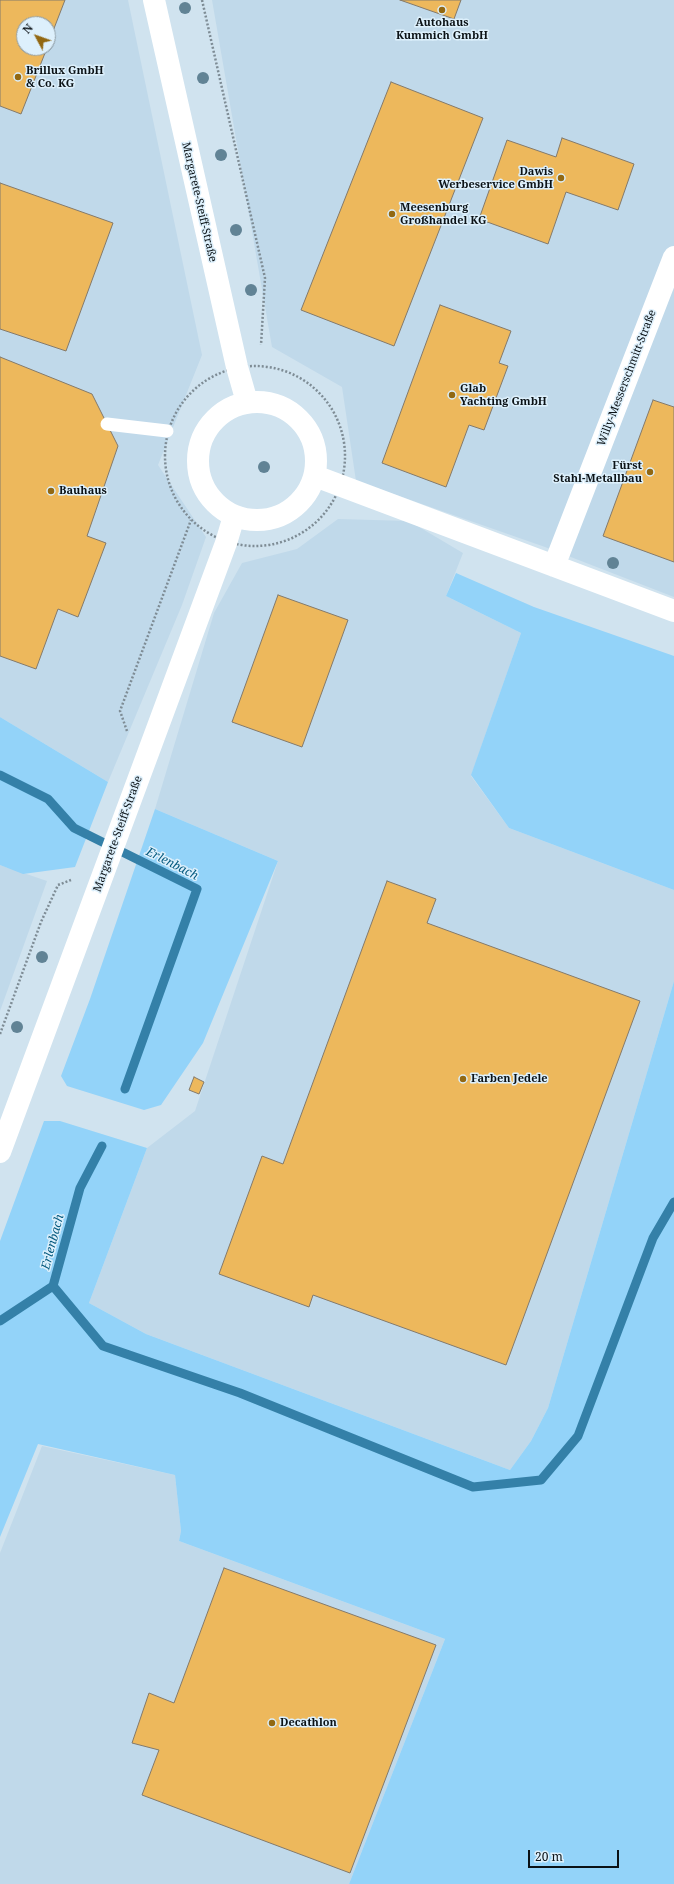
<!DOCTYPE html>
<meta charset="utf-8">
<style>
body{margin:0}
#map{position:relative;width:674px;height:1884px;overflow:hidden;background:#d0e3ef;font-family:"Noto Serif",serif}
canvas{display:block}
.north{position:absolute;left:16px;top:16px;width:40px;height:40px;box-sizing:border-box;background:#ddf0fc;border:1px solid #8997a0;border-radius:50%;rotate:311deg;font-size:11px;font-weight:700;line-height:16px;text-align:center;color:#0b1216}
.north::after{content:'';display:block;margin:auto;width:14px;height:18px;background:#926812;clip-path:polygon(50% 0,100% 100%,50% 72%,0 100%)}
.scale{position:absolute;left:528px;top:1850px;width:91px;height:18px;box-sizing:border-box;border:2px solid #0b1216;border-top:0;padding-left:5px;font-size:12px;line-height:14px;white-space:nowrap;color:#0b1216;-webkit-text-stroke:3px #ddf0fc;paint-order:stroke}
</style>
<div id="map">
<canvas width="674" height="1884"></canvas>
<div class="north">N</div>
<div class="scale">20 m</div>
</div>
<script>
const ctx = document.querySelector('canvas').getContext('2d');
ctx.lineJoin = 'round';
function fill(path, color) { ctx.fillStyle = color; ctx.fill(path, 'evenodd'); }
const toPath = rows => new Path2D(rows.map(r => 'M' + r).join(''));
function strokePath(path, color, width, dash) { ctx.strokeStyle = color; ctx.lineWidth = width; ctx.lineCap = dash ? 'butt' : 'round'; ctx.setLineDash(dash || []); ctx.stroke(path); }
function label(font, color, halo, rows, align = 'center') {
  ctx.font = font + ' "Noto Serif",serif'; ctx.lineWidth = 3; ctx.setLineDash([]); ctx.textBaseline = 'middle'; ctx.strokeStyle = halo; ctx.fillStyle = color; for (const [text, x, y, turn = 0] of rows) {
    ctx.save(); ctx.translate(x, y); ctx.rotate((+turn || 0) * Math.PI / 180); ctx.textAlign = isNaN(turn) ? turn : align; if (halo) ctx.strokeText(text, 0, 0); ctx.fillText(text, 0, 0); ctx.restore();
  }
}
const built = toPath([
 [0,0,128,0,202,355,158,465,206,537,182,605,108,782,0,717],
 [24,24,48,24,48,48,24,48],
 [212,0,674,0,674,597,545,547,356,481,342,387,272,347],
 [338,519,409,521,463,553,446,596,521,633,471,776,509,828,674,890,674,981,548,1408,531,1441,510,1470,146,1334,89,1303,147,1148,195,1111,278,861,155,809,214,613,242,563,297,549],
 [0,865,47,881,0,1011],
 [42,1446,175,1475,181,1531,179,1541,445,1639,349,1884,0,1884,0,1553]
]);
const green = toPath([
 [456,573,534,607,674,656,674,890,509,828,471,775,521,633,446,596],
 [0,717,108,782,75,867,23,874,0,865],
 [155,809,278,861,203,1043,161,1105,144,1110,67,1086,61,1076,90,999],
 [674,981,674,1884,349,1884,445,1639,179,1541,181,1531,175,1475,38,1444,0,1537,0,1241,44,1121,60,1121,147,1148,89,1303,146,1334,510,1470,531,1441,548,1408]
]);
const stream = toPath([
 [0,775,48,799,74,828,197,889,125,1089],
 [53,1286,103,1346,240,1393,473,1487,541,1480,578,1436,653,1238,674,1202],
 [0,1321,53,1286,80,1188,102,1146]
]);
const building = toPath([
 [0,0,65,0,48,44,48,24,24,24,24,48,47,48,21,114,0,106,0,0],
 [400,0,461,0,454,19,400,0],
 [391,82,483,118,394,346,301,310,391,82],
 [562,138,634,164,618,210,566,192,548,244,479,219,507,140,556,157,562,138],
 [0,183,113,223,66,351,0,329,0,183],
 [440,305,511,331,499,363,508,366,484,430,469,425,446,487,382,463,440,305],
 [0,357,92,394,118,446,87,536,106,543,78,617,58,609,36,669,0,656,0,357],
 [653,400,674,407,674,562,603,536,653,400],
 [278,595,348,620,302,747,232,722,278,595],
 [387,881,436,899,427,923,640,1001,506,1365,313,1295,309,1307,219,1274,262,1156,283,1164,387,881],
 [194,1077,204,1082,199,1094,189,1090,194,1077],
 [224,1568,436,1645,350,1873,142,1795,159,1750,132,1743,149,1693,174,1703,224,1568]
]);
const path = toPath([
 [202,0,265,278,261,345],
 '165 456a90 90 0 1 1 180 0a90 90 0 1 1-180 0Z',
 [127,731,120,711,191,520],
 [0,1034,41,922,58,885,71,880]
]);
const lane = toPath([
 [107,424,167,431]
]);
const street = toPath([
 [154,0,237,367,247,402],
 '198 461a59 59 0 1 1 118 0a59 59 0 1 1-118 0Z',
 [315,476,674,611],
 [554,566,674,257],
 [0,1152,226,543,234,516]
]);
const trees = [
 [185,8],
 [203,78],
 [221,155],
 [236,230],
 [251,290],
 [264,467],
 [613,563],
 [42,957],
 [17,1027]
];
const markers = [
 [442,10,4,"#926812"],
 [18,77,4,"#926812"],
 [561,178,4,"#926812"],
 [392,214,4,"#926812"],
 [452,395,4,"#926812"],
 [650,472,4,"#926812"],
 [51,491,4,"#926812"],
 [463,1079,4,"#926812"],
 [272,1723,4,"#926812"]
];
const poiNames = [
 ["Autohaus",442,23,"center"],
 ["Kummich GmbH",442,36,"center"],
 ["Brillux GmbH",26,71],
 ["& Co. KG",26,84],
 ["Dawis",553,172,"right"],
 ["Werbeservice GmbH",553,185,"right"],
 ["Meesenburg",400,208],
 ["Großhandel KG",400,221],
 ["Glab",460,389],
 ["Yachting GmbH",460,402],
 ["Fürst",642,466,"right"],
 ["Stahl-Metallbau",642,479,"right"],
 ["Bauhaus",59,491],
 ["Farben Jedele",471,1079],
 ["Decathlon",280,1723]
];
const streetNames = [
 ["Margarete-Steiff-Straße",199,202,77],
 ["Willy-Messerschmitt-Straße",627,378,-69],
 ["Margarete-Steiff-Straße",118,834,-70]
];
const waterNames = [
 ["Erlenbach",172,864,27],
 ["Erlenbach",53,1242,-75]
];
fill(built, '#c0d9ea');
fill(green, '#93d3f9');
strokePath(stream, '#3480a8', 9);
fill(building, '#edb85c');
strokePath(building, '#847a6b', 1);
strokePath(path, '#7e8c95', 2.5, [2, 2]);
strokePath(lane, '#fff', 13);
strokePath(street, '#fff', 22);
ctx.fillStyle = '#618395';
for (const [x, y] of trees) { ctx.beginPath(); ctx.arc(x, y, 6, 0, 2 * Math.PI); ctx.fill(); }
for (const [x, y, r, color] of markers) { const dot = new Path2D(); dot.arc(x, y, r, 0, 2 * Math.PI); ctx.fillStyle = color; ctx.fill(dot); strokePath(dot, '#ddf0fc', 1.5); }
label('bold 11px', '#0b1216', '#ddf0fc', poiNames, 'left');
label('11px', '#0b1216', '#ddf0fc', streetNames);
label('italic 12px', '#065b80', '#ddf0fc', waterNames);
</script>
